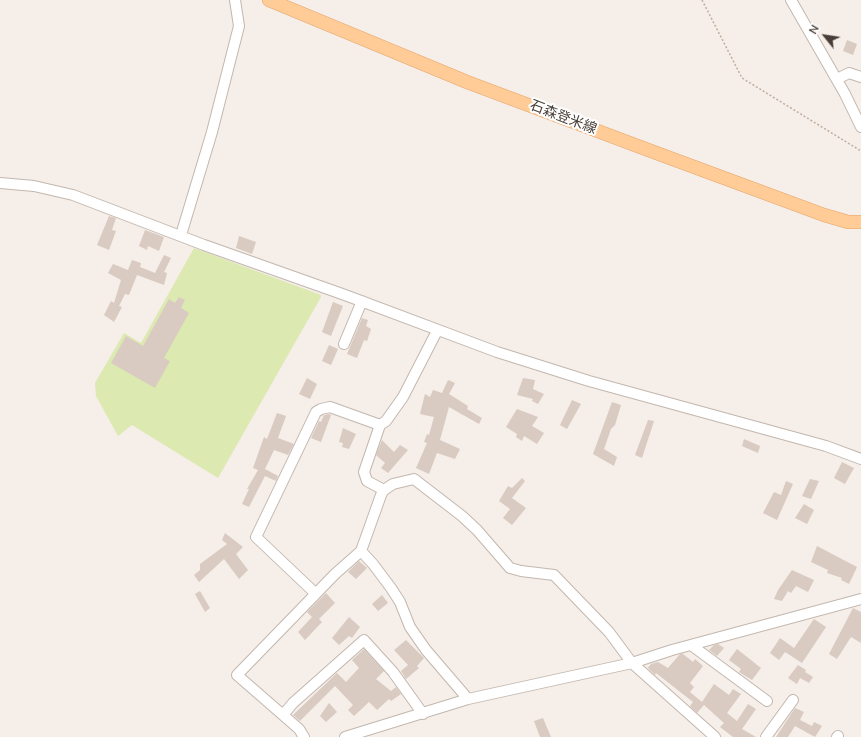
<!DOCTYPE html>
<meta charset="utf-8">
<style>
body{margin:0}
#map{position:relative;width:861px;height:737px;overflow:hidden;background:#f5eee9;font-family:"Nunito Sans",sans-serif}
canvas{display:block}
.north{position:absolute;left:805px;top:16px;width:40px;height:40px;-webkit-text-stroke:3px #fff;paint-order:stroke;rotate:300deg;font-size:11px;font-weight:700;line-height:16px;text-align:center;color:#483e37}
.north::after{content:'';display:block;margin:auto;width:14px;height:18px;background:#483e37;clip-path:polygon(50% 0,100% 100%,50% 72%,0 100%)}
</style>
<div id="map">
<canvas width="861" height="737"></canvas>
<div class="north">N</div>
</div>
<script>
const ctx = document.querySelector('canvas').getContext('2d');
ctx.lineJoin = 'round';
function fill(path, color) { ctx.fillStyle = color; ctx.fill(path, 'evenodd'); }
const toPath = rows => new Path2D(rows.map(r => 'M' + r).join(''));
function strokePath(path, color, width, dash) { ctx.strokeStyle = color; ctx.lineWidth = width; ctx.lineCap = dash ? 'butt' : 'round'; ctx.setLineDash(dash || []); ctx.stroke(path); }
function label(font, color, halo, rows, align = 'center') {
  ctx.font = font + ' "Nunito Sans","Noto Sans JP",sans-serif'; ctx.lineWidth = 4; ctx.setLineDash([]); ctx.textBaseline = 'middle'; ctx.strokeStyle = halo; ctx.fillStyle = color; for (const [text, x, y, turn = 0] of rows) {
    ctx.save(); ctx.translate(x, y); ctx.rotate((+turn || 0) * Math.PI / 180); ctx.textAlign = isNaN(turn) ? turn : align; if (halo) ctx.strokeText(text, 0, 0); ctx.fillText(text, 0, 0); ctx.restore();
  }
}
const green = toPath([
 [194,248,321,295,321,297,218,478,132,425,118,436,96,396,95,383,124,333,141,343]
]);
const building = toPath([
 [847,40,857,44,853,55,843,51],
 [109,216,116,218,112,230,116,231,109,250,97,245],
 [145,230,164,237,159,251,148,246,147,250,139,246],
 [239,236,256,242,252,254,236,248],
 [164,255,171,258,164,272,167,273,164,285,137,275,129,295,125,294,119,306,122,307,114,322,104,315,111,301,114,303,121,280,108,273,113,264,128,270,132,260,141,263,140,267,155,273],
 [179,297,185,300,181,308,189,313,164,358,170,361,155,388,111,363,126,336,143,346,169,299,175,303],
 [333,302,343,306,331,336,322,332],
 [362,318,368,320,366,326,371,329,367,341,364,340,357,358,347,354],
 [329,345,338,349,331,365,322,361],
 [307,378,317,384,310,399,299,394],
 [523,378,535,380,533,389,544,394,538,404,532,401,533,399,517,395],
 [448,380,455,383,449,394,468,406,467,409,482,418,479,424,449,407,440,440,460,449,455,459,437,453,429,474,416,468,427,443,424,442,427,434,429,435,434,417,420,414,425,394,430,397,433,390,442,393],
 [572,400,581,404,567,429,560,425],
 [612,402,621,405,615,425,611,429,604,449,617,457,614,466,593,454],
 [517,409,538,417,532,426,544,433,537,444,524,436,522,441,516,437,517,434,506,427],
 [277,413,286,416,278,438,294,444,288,455,274,450,265,469,278,476,276,481,265,476,249,507,242,504,249,489,247,489,258,470,253,468,264,437,267,439],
 [329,414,331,415,321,442,311,438,319,421,321,422,324,415],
 [648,420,654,421,642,458,635,455],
 [343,428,356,434,349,449,342,447,343,443,339,442],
 [744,439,760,446,758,453,742,446],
 [382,440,394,452,400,445,408,450,388,473,381,468,385,463,376,455],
 [842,462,854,468,845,484,834,478],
 [522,478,525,481,512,498,526,508,512,525,503,518,510,509,499,501,508,486,512,488],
 [810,479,819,481,811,499,802,496],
 [786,481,793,484,777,520,763,513,774,492,781,495],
 [804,504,814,510,807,524,795,518],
 [225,533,243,547,236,554,248,570,239,579,224,559,199,582,194,575,200,570,200,564,227,544,222,540],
 [817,546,857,567,849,584,841,580,842,578,827,573,828,570,811,562],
 [359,561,367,568,356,579,348,572],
 [792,570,814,580,808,592,796,586,791,593,788,591,782,601,774,599,778,590],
 [200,591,210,608,205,612,195,594],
 [326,593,335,603,319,619,322,622,305,640,298,632,312,617,307,612],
 [382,595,388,603,378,611,372,604],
 [853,608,861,612,861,643,851,637,837,659,829,654],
 [349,617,360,627,352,638,349,636,339,645,332,638],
 [814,619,826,627,802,663,785,652,779,660,770,653,780,638,794,648],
 [406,640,424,658,417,666,419,668,406,679,401,671,408,665,394,650],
 [718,644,724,648,717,656,709,650,714,645],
 [364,649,384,671,376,679,391,691,396,687,401,694,391,701,389,699,377,710,369,702,354,716,348,710,353,705,335,686,300,721,293,715,337,673,346,682,359,668,352,660],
 [737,649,761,668,752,680,739,672,741,669,729,660],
 [680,654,683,654,693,662,695,659,703,666,690,683,694,687,690,692,702,702,714,684,729,695,733,689,741,694,727,713,737,721,748,704,756,709,742,729,756,737,733,737,720,727,724,723,704,705,697,713,690,706,693,702,656,673,655,675,648,668,651,664,658,662,668,668],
 [798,665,806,670,805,672,813,677,809,683,800,678,797,684,788,678],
 [329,703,337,712,326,722,320,716],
 [795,708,804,712,800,720,812,726,814,722,822,726,815,737,795,726,788,737,776,737],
 [543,718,551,737,540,737,534,721]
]);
const path = toPath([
 [702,0,742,78,861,151]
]);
const minor = toPath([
 [791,0,845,94,861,127],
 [837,79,849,73,861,77],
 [0,183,34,186,73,195,204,245,345,295,497,352,589,381,826,446,861,459],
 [181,235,212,132,239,26,235,0],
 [344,344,362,301],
 [384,490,367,481,364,472,380,425,386,421,403,397,437,331],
 [361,551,373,564,391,588,400,602,410,627,426,650,468,699],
 [315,593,256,537,316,412,321,409,330,407,380,425],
 [691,645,767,701],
 [283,715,293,703,364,640,393,672,423,714],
 [304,737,299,729,237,675,335,574,361,551,381,495,384,490,393,484,414,479,462,516,477,530,510,568,521,571,554,575,609,632,632,663,715,737],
 [345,737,468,699,632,663,672,650,861,599],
 [766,737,793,700],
 [837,737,838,736]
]);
const major = toPath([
 [269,0,467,82,651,151,824,215,848,222,861,222]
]);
const streetNames = [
 ["石森登米線",563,118,21]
];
fill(green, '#dce9b1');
fill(building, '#d9cbc1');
strokePath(minor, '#c3b7ae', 12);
strokePath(major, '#e6a466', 14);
strokePath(path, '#c2ad9c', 1.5, [2, 2]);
strokePath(minor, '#fff', 10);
strokePath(major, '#ffcb97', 13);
label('14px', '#483e37', '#fff', streetNames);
</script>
